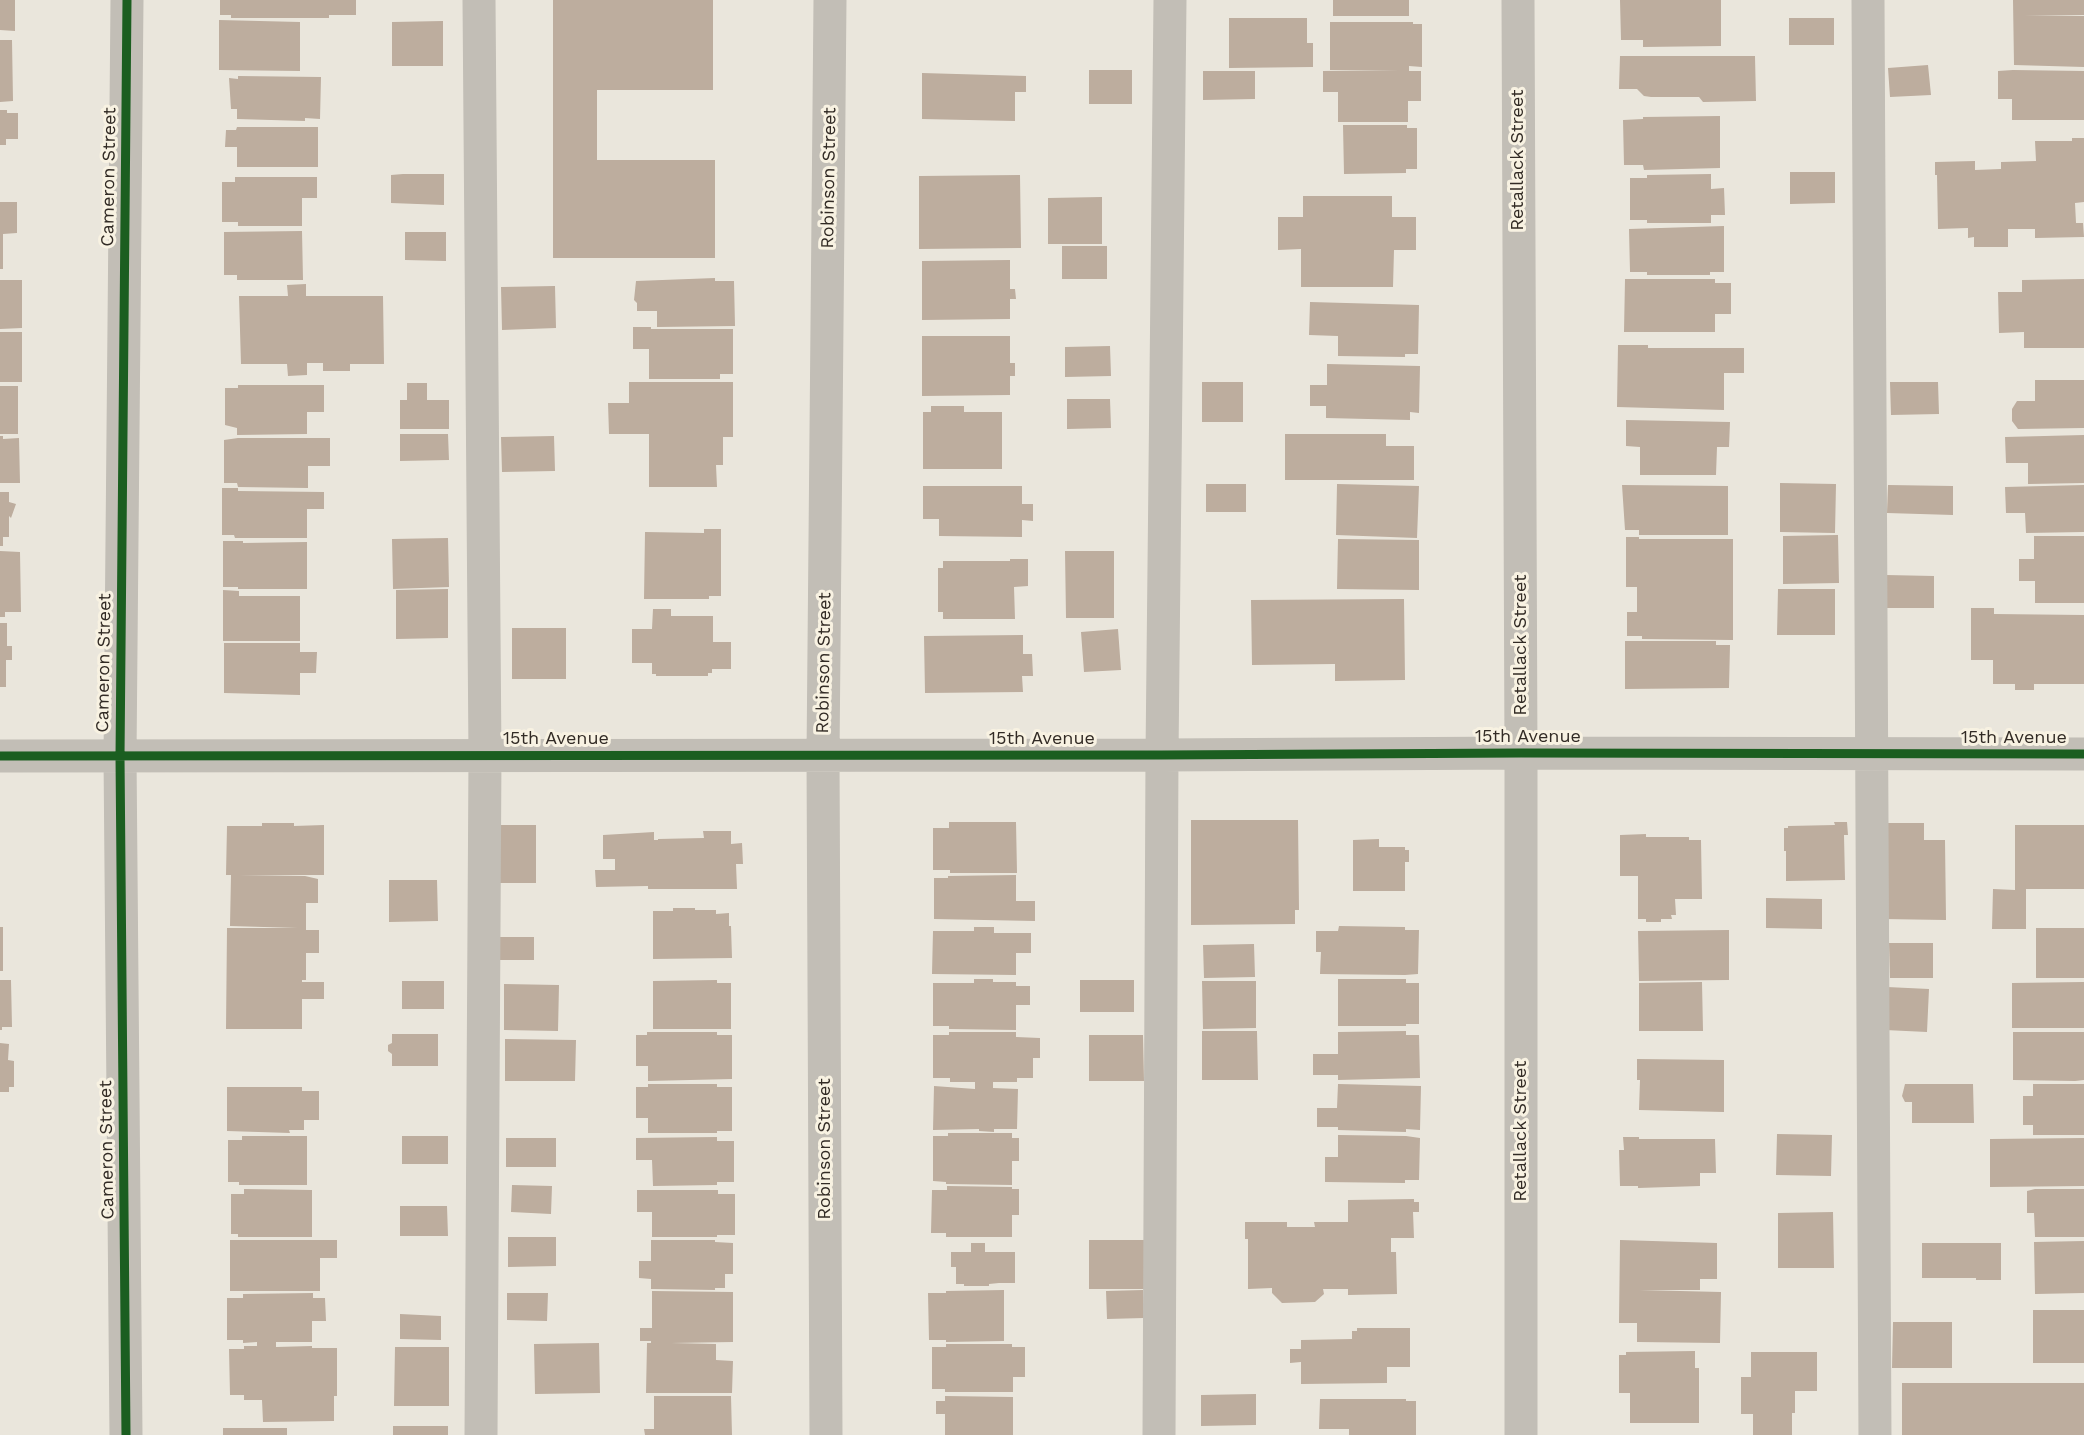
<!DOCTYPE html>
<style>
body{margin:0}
canvas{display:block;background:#eae6dc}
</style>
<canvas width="2084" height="1435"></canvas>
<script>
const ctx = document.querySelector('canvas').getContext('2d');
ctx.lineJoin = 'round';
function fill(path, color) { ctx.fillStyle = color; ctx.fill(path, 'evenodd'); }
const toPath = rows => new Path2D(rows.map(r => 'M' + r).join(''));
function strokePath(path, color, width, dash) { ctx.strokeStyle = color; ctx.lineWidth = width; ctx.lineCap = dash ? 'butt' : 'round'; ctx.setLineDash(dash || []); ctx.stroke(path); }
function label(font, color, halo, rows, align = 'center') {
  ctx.font = font + ' "Work Sans",sans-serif'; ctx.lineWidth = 6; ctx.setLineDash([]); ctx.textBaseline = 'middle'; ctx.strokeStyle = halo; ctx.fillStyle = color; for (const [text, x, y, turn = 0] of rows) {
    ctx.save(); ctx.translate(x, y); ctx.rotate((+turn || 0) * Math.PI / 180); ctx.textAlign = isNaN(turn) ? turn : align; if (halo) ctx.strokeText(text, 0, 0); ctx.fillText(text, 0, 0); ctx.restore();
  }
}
const building = toPath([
 [0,0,15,0,15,31,0,30],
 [220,0,356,0,356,15,329,15,329,18,231,18,231,15,220,15],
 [553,0,713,0,713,90,597,90,597,160,715,160,715,258,553,258],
 [1333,0,1409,0,1409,16,1333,16],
 [1620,0,1721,0,1721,46,1643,47,1643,40,1621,40],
 [2013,0,2084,0,2084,15,2024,16,2084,16,2084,67,2014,65],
 [1229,18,1307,18,1307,43,1313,43,1313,67,1229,68],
 [1789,18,1834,18,1834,45,1789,45],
 [219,20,300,22,300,71,219,70],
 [443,21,443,66,392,66,392,22],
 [1330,22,1413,22,1413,24,1422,24,1422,67,1409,66,1409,71,1421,71,1421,101,1408,101,1408,122,1338,122,1338,92,1323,92,1323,71,1400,70,1330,70],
 [0,40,12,40,13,101,0,102],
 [1620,56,1755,56,1756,101,1703,102,1699,97,1651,97,1644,96,1637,89,1619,89],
 [1928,65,1931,95,1890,97,1888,68],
 [1089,70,1132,70,1132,104,1089,104],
 [2013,70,2084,71,2084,120,2012,120,2012,99,1998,99,1998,71],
 [1203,71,1255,71,1255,99,1203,100],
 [922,73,1026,76,1026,92,1015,92,1015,121,922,119],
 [238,76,321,77,320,119,305,118,305,121,237,119,237,109,231,109,229,78,238,79],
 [0,110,7,110,7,113,18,113,18,139,6,139,6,145,0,145],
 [1720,116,1720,168,1644,170,1643,165,1624,165,1623,120,1643,119,1643,117],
 [1343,125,1407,125,1407,128,1417,128,1417,169,1406,169,1406,173,1344,174],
 [237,127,318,127,318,167,237,167,237,147,225,147,226,130,236,130],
 [2072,138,2084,138,2084,202,2075,203,2076,223,2083,223,2084,237,2035,238,2035,229,2008,229,2008,247,1974,247,1974,237,1968,238,1968,228,1938,229,1937,175,1935,175,1935,162,1975,161,1975,170,2001,169,2001,162,2036,161,2035,141,2072,141],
 [1790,172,1835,172,1835,203,1790,204],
 [403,174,444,174,444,205,391,203,391,175],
 [1711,174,1711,189,1724,188,1725,215,1711,215,1711,223,1647,223,1647,220,1630,220,1630,178,1647,178,1647,175],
 [1020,175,1021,248,919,249,919,176],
 [235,177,317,177,317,198,302,198,302,226,238,226,238,222,222,222,222,182,235,182],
 [1303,196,1392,196,1392,217,1416,217,1416,250,1394,250,1393,287,1301,287,1301,249,1278,250,1278,217,1303,217],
 [1102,197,1102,244,1048,244,1048,198],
 [0,202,17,202,17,233,3,234,3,269,0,269],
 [1724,226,1724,272,1710,272,1710,275,1647,275,1647,272,1630,272,1629,229],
 [302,231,303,280,237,280,237,275,224,275,224,232],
 [405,232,446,232,446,261,405,260],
 [1062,246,1107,246,1107,279,1062,279],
 [1010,260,1010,289,1015,289,1016,299,1010,299,1010,319,922,320,922,261],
 [715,278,715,281,734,281,735,326,657,327,657,311,637,311,637,303,634,300,636,281],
 [1625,279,1715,279,1715,283,1731,283,1731,314,1715,314,1715,332,1624,332],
 [2084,279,2084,348,2024,348,2024,332,1999,333,1998,292,2022,292,2022,280],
 [0,280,22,280,22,328,0,329],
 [306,284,306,296,383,296,384,364,350,364,350,371,323,371,323,363,307,363,307,375,288,376,287,364,241,364,239,296,288,296,287,285],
 [555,286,556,328,502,330,501,287],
 [1310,302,1419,305,1418,354,1405,354,1405,357,1338,356,1338,336,1309,335],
 [633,327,651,327,651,329,733,329,733,374,720,374,720,379,649,379,649,349,633,349],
 [0,332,22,332,22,382,0,382],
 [922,336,1010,336,1010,363,1015,363,1015,376,1010,376,1010,395,922,396],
 [1618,345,1648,345,1648,348,1744,348,1744,373,1724,373,1724,410,1617,407],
 [1110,346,1111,376,1065,377,1065,347],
 [1327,364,1420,366,1419,413,1410,412,1410,420,1326,418,1326,406,1310,406,1310,385,1327,385],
 [2035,380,2084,380,2084,428,2018,429,2012,421,2012,409,2017,401,2035,401],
 [629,382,733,382,733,437,723,437,723,465,716,465,717,487,649,487,649,434,609,434,608,403,629,403],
 [1202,382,1243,382,1243,422,1202,422],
 [1890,382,1938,382,1939,414,1891,415],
 [407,383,427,383,427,400,449,400,449,429,400,429,400,400,407,400],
 [238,385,324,385,324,412,307,412,307,434,237,435,237,428,225,425,225,388,238,388],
 [0,386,18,386,18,434,0,434],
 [1067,399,1110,399,1111,428,1067,429],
 [931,406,964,406,964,412,1002,412,1002,469,923,469,923,412,931,412],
 [1626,420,1730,422,1729,447,1717,447,1716,475,1640,475,1640,447,1626,446],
 [400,434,448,434,449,460,400,461],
 [1285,434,1386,434,1386,446,1414,446,1414,480,1285,480],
 [2084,435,2084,483,2028,484,2028,463,2006,463,2005,437],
 [0,436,3,436,3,439,19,438,20,483,0,483],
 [554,436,555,471,502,472,501,437],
 [238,438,330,438,330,466,308,466,308,488,238,487,237,483,224,483,224,440],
 [1780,483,1836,484,1835,533,1780,532],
 [1206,484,1246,484,1246,512,1206,512],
 [1337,484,1419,486,1417,538,1336,535],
 [1622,485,1728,486,1728,535,1639,535,1639,530,1625,530],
 [1888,485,1953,486,1953,515,1887,513],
 [2084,485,2084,532,2026,533,2025,513,2006,513,2005,487],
 [923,486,1022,486,1022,504,1033,504,1033,521,1022,520,1022,537,939,536,939,519,923,519],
 [222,488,238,488,238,491,324,492,324,509,307,509,307,538,235,538,234,535,222,535],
 [0,492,9,492,9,502,16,504,11,518,9,516,9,537,3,537,3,546,0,546],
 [704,529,721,529,721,596,709,596,709,599,644,599,645,532,704,533],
 [1838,535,1839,583,1783,584,1783,536],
 [2034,536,2084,536,2084,603,2035,603,2035,581,2019,581,2019,559,2034,559],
 [1626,537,1639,537,1639,539,1733,539,1733,640,1642,639,1642,636,1627,636,1627,612,1637,612,1637,587,1626,587],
 [448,538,449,587,393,589,392,539],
 [1338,539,1419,540,1419,590,1337,589],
 [223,541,243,541,243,543,307,542,307,589,238,589,238,587,223,587],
 [0,551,20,552,21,612,5,612,5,617,0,617],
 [1065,551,1114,551,1114,618,1066,618],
 [1010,559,1028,559,1028,586,1014,587,1015,619,943,619,943,612,938,612,938,568,943,568,943,561,1010,561],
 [1886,575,1934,576,1934,608,1886,608],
 [448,589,448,638,396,639,396,590],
 [1778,589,1835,589,1835,635,1777,635],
 [223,590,239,591,239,596,300,596,300,641,223,641],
 [1404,599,1405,680,1335,681,1335,664,1252,665,1251,600],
 [1971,608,1994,608,1994,614,2084,615,2084,684,2034,684,2034,690,2015,690,2015,684,1993,684,1993,660,1971,660],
 [653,609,671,609,671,616,713,616,713,642,731,642,731,669,712,669,712,673,708,673,708,676,656,676,656,674,652,674,652,663,632,663,632,629,652,629],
 [0,623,7,623,7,646,12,646,12,660,6,660,6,687,0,687],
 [512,628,566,628,566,679,512,679],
 [1118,629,1121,670,1084,672,1081,632],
 [1023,635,1023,654,1032,654,1033,676,1022,676,1023,692,925,693,924,636],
 [1625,641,1716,641,1716,645,1730,645,1729,688,1625,689],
 [224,643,300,643,300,652,317,652,316,673,300,673,300,695,224,693],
 [1191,820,1298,820,1299,910,1295,910,1295,924,1191,925],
 [949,822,1016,822,1017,873,950,873,950,870,933,870,933,828,949,828],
 [1834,822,1847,822,1848,835,1844,835,1845,880,1786,881,1786,851,1784,851,1784,828,1788,828,1788,826,1835,825],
 [262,823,294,823,294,826,324,825,324,875,239,875,305,876,318,879,318,903,306,903,306,930,319,930,319,953,306,953,306,980,302,980,302,982,324,982,324,999,302,999,302,1029,226,1029,227,928,298,928,230,926,231,875,226,875,227,826,262,826],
 [1883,823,1924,823,1924,840,1945,840,1946,920,1883,919],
 [496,825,536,825,536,883,496,883],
 [2015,825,2084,825,2084,889,2026,889,2026,929,1992,929,1993,889,2015,890],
 [703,831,731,831,731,844,742,843,743,864,736,864,737,889,648,889,648,886,596,887,595,870,615,870,615,859,603,859,603,835,654,832,654,840,658,840,658,839,704,838],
 [1646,834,1646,837,1689,837,1689,840,1701,840,1702,899,1675,899,1676,915,1671,915,1672,919,1661,919,1661,922,1646,922,1646,919,1638,919,1638,876,1620,876,1620,835],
 [1379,839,1379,847,1405,847,1405,850,1409,850,1409,862,1405,862,1405,891,1353,891,1353,840],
 [1016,875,1016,901,1035,901,1035,921,934,919,934,878,948,878,948,876],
 [389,880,437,880,438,921,389,922],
 [1766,898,1822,899,1822,929,1766,928],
 [673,908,695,908,695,910,716,910,716,914,729,913,729,926,731,926,732,958,653,959,653,911,673,911],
 [1339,926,1405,927,1405,930,1419,930,1418,974,1405,975,1320,974,1321,952,1316,952,1316,931,1338,931],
 [0,927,3,927,3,971,0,971],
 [974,927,994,927,994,933,1031,933,1031,953,1016,953,1016,975,932,974,933,931,974,931],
 [2036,928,2084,928,2084,978,2036,978],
 [1729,930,1729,980,1639,981,1638,931],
 [498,937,534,937,534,960,498,960],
 [1889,943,1933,943,1933,978,1890,978],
 [1254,944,1255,977,1204,978,1203,945],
 [974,979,993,979,993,982,1016,982,1016,986,1030,986,1030,1005,1016,1005,1016,1030,949,1029,949,1026,933,1026,933,983,974,983],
 [1338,979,1406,979,1406,983,1419,983,1419,1024,1406,1024,1406,1026,1338,1026],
 [0,980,11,980,12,1027,2,1027,2,1030,0,1030],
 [717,980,717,983,731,983,731,1029,653,1029,653,981],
 [1080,980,1134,980,1134,1012,1080,1012],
 [402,981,444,981,444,1009,402,1009],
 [1202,981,1256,981,1256,1028,1203,1029],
 [1702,982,1703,1031,1639,1031,1639,983],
 [2084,982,2084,1028,2012,1028,2012,983],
 [504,984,559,985,558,1031,504,1030],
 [1887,987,1929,989,1927,1032,1885,1030],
 [1202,1031,1257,1031,1258,1080,1202,1080],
 [1406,1031,1406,1035,1419,1035,1420,1078,1338,1080,1338,1075,1313,1075,1313,1054,1338,1054,1338,1032],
 [647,1032,717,1032,717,1035,732,1035,732,1079,648,1081,648,1066,636,1066,636,1035,647,1035],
 [949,1032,1016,1032,1016,1037,1040,1038,1040,1058,1033,1058,1033,1078,1017,1078,1017,1082,993,1082,993,1088,1018,1089,1017,1129,994,1129,994,1132,979,1131,979,1129,933,1130,934,1086,975,1089,975,1082,950,1082,950,1078,933,1078,933,1035,949,1035],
 [2013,1032,2084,1032,2084,1080,2075,1081,2013,1080],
 [392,1034,438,1034,438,1066,392,1066,392,1054,388,1051,388,1045,392,1043],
 [1089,1035,1143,1035,1144,1081,1089,1081],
 [505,1039,576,1040,575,1081,505,1081],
 [0,1043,9,1044,8,1060,14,1061,14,1087,9,1087,9,1092,0,1092],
 [1637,1059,1724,1060,1724,1112,1639,1110,1640,1080,1637,1080],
 [648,1084,717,1084,717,1087,732,1087,732,1131,717,1131,717,1133,648,1133,648,1118,636,1118,636,1087,648,1087],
 [1338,1084,1421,1086,1420,1130,1406,1129,1406,1132,1338,1130,1338,1127,1317,1127,1317,1108,1337,1108],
 [1905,1084,1973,1084,1974,1123,1912,1123,1912,1102,1905,1102,1902,1096],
 [2033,1084,2084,1084,2084,1135,2033,1135,2033,1125,2023,1125,2023,1096,2033,1096],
 [227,1087,302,1087,302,1091,319,1091,319,1120,304,1120,304,1130,289,1130,290,1133,227,1131],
 [948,1133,1012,1133,1012,1138,1019,1138,1019,1161,1012,1161,1012,1185,946,1184,946,1182,933,1181,933,1136,948,1136],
 [1777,1134,1832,1135,1831,1176,1776,1175],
 [1338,1135,1406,1136,1420,1138,1419,1180,1405,1180,1405,1183,1325,1182,1325,1157,1338,1157],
 [242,1136,307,1136,307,1185,239,1185,239,1182,228,1182,228,1140,242,1140],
 [402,1136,448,1136,448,1164,402,1164],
 [717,1137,717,1141,734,1141,734,1182,717,1182,717,1185,653,1186,652,1160,636,1160,636,1138],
 [1623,1137,1639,1137,1639,1139,1715,1139,1716,1173,1700,1173,1700,1186,1638,1188,1638,1186,1620,1186,1619,1150,1624,1150],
 [506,1138,556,1138,556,1167,506,1167],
 [2084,1138,2084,1186,1990,1187,1990,1139],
 [512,1185,552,1186,551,1214,511,1212],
 [947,1186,1012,1187,1012,1189,1019,1189,1019,1215,1012,1215,1012,1237,946,1237,946,1233,931,1233,932,1190,947,1190],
 [244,1189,312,1190,312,1237,238,1237,238,1234,231,1234,231,1194,244,1194],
 [2035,1189,2084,1189,2084,1237,2035,1237,2034,1213,2027,1213,2027,1191],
 [637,1190,718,1190,718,1194,735,1194,735,1235,717,1235,717,1237,652,1237,652,1212,637,1212],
 [1414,1199,1414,1202,1419,1202,1419,1212,1413,1212,1414,1238,1391,1238,1391,1252,1396,1252,1397,1294,1348,1295,1348,1289,1323,1289,1324,1294,1315,1302,1282,1303,1272,1293,1272,1288,1248,1289,1248,1239,1245,1239,1245,1222,1287,1222,1287,1227,1315,1227,1314,1222,1348,1222,1348,1200],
 [400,1206,447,1206,448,1236,400,1236],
 [1833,1212,1834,1268,1778,1268,1778,1213],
 [508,1237,556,1237,556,1266,508,1267],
 [230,1240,337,1240,337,1258,320,1258,320,1291,230,1291],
 [651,1240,715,1240,715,1242,733,1243,733,1274,725,1274,725,1288,715,1288,715,1290,651,1289,651,1279,639,1278,639,1261,651,1261],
 [1089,1240,1144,1240,1144,1289,1089,1289],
 [1620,1240,1717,1243,1717,1279,1700,1279,1700,1290,1639,1290,1721,1292,1720,1343,1637,1342,1637,1323,1619,1323],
 [2084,1241,2084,1293,2035,1294,2034,1242],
 [971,1243,985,1243,985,1252,1015,1252,1015,1283,999,1283,989,1284,989,1286,964,1286,964,1284,956,1284,956,1267,951,1267,951,1252,971,1252],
 [1922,1243,2001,1243,2001,1280,1976,1280,1976,1278,1922,1278],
 [1004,1290,1004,1341,946,1342,946,1340,929,1340,928,1293,946,1293,946,1291],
 [1143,1290,1144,1318,1107,1319,1106,1291],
 [652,1291,733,1292,733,1342,671,1343,716,1344,716,1360,733,1361,732,1393,646,1393,647,1343,651,1343,651,1341,640,1341,640,1328,652,1328],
 [313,1293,313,1298,325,1298,326,1321,312,1321,312,1342,276,1342,276,1347,312,1346,312,1348,337,1348,337,1396,334,1396,334,1421,263,1422,262,1400,244,1400,244,1395,230,1395,229,1349,244,1349,244,1346,257,1346,257,1342,243,1343,243,1340,227,1340,227,1298,243,1298,243,1294],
 [507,1293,548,1293,547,1321,507,1320],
 [2033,1310,2084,1310,2084,1363,2033,1363],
 [400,1314,441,1316,441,1340,400,1339],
 [1893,1322,1952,1322,1952,1368,1892,1368],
 [1357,1328,1410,1328,1410,1367,1387,1367,1387,1383,1301,1384,1301,1362,1290,1363,1290,1349,1301,1349,1301,1340,1352,1339,1352,1331,1357,1331],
 [599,1343,600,1393,535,1394,534,1344],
 [946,1344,1012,1344,1012,1347,1025,1347,1025,1377,1013,1377,1013,1392,945,1392,945,1389,932,1389,932,1347,946,1347],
 [395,1347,449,1347,449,1406,394,1406],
 [1695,1351,1695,1368,1699,1368,1699,1423,1630,1423,1630,1393,1619,1393,1619,1355,1626,1355,1626,1352],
 [1751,1352,1817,1352,1817,1391,1795,1391,1795,1413,1792,1413,1792,1435,1753,1435,1753,1414,1741,1414,1741,1377,1751,1377],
 [1902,1383,2084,1383,2084,1435,1902,1435],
 [1256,1394,1256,1425,1201,1426,1201,1395],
 [654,1396,731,1396,732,1435,645,1435,644,1429,654,1429],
 [945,1396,1013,1397,1013,1435,945,1435,945,1414,936,1414,936,1401,945,1401],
 [1320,1399,1406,1399,1406,1401,1416,1401,1416,1435,1349,1435,1349,1429,1319,1429],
 [393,1426,448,1426,448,1435,393,1435],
 [223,1428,287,1428,287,1435,223,1435]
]);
const minor = toPath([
 [479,0,485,755,481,1435],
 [1518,0,1521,753,1521,1435],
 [1868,0,1875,1435],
 [0,756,1162,755,1521,753,2084,754],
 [126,1435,120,756,127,0],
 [826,1435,823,755,830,0],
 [1159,1435,1162,755,1170,0]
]);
const cycleway = toPath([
 [0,756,1162,755,1521,753,2084,754],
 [126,1435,120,756,127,0]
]);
const streetNames = [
 ["Retallack Street",1518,160,-90],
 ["Cameron Street",109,177,-89],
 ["Robinson Street",829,178,-89],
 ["Retallack Street",1521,645,-90],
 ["Cameron Street",104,663,-89],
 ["Robinson Street",824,663,-89],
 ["15th Avenue",1528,737],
 ["15th Avenue",2014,738],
 ["15th Avenue",556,739],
 ["15th Avenue",1042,739],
 ["Retallack Street",1521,1131,-90],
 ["Robinson Street",825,1149,-90],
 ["Cameron Street",107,1150,-91]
];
fill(building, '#bdad9e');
strokePath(minor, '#c2beb6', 33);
strokePath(cycleway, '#1b5e20', 9);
label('18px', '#322b25', '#f8f2e2', streetNames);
</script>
